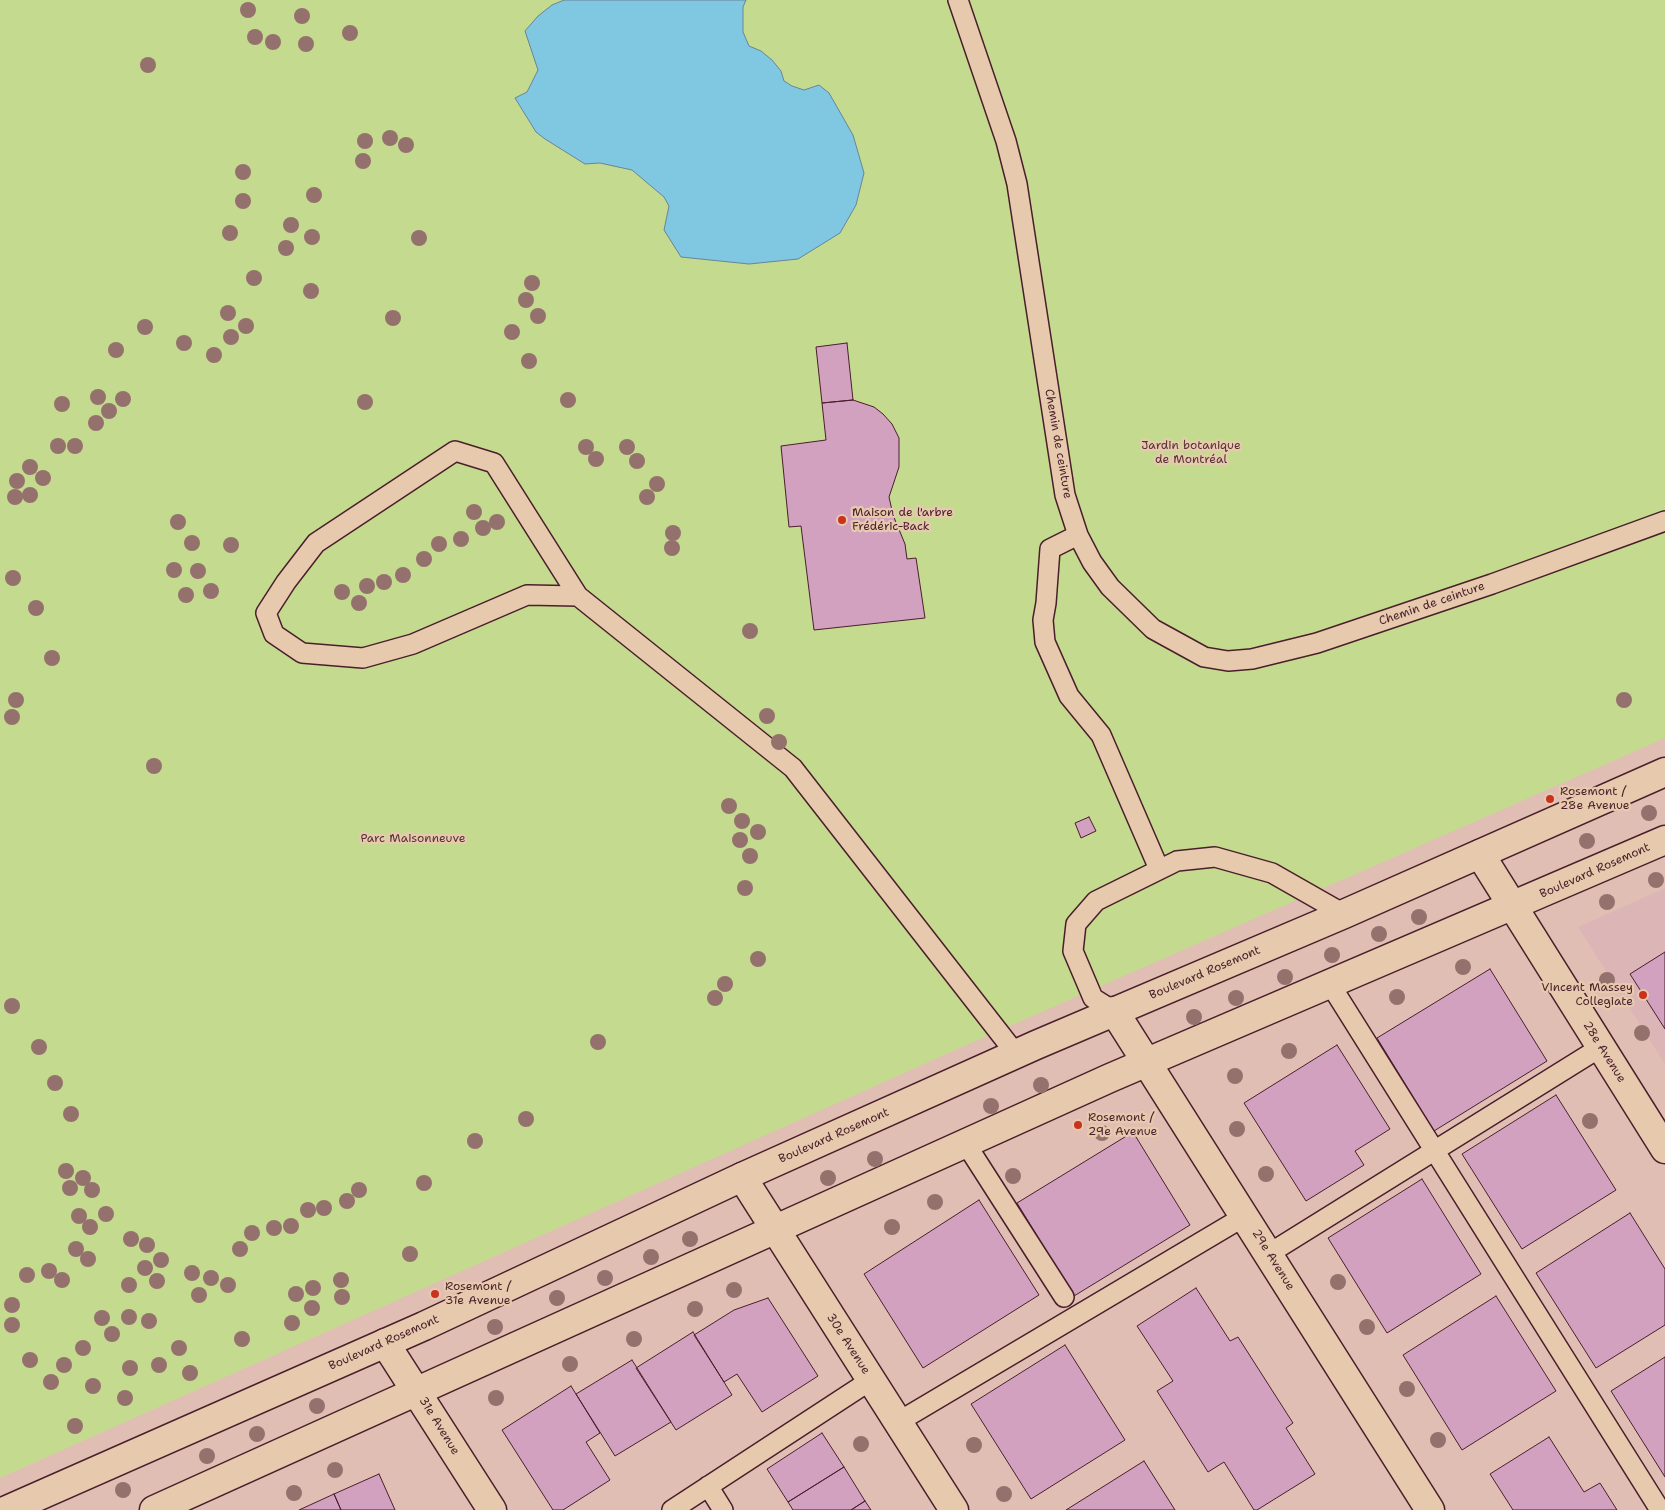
<!DOCTYPE html>
<meta charset="utf-8">
<style>
body{margin:0}
canvas{display:block;background:#e1beb3}
</style>
<canvas width="1665" height="1510"></canvas>
<script>
const ctx = document.querySelector('canvas').getContext('2d');
ctx.lineJoin = 'round';
function fill(path, color) { ctx.fillStyle = color; ctx.fill(path, 'evenodd'); }
const toPath = rows => new Path2D(rows.map(r => 'M' + r).join(''));
function strokePath(path, color, width, dash) { ctx.strokeStyle = color; ctx.lineWidth = width; ctx.lineCap = dash ? 'butt' : 'round'; ctx.setLineDash(dash || []); ctx.stroke(path); }
function label(font, color, halo, rows, align = 'center') {
  ctx.font = font + ' "Shantell Sans",sans-serif'; ctx.lineWidth = 4.5; ctx.setLineDash([]); ctx.textBaseline = 'middle'; ctx.strokeStyle = halo; ctx.fillStyle = color; for (const [text, x, y, turn = 0] of rows) {
    ctx.save(); ctx.translate(x, y); ctx.rotate((+turn || 0) * Math.PI / 180); ctx.textAlign = isNaN(turn) ? turn : align; if (halo) ctx.strokeText(text, 0, 0); ctx.fillText(text, 0, 0); ctx.restore();
  }
}
const built = toPath([
 [1665,888,1665,1064,1578,927]
]);
const green = toPath([
 [0,0,1665,0,1665,738,962,1047,0,1478]
]);
const water = toPath([
 [564,0,746,0,743,7,743,32,749,46,761,51,772,60,781,71,784,81,792,86,804,90,819,85,829,93,853,135,864,173,856,205,840,233,798,259,749,264,681,257,664,230,669,206,664,197,632,170,600,163,585,164,545,139,536,132,515,98,527,92,538,70,525,31,538,16,552,5,564,0]
]);
const building = toPath([
 [847,343,853,400,822,403,816,347,847,343],
 [853,400,874,407,883,414,892,424,899,438,899,467,889,497,893,515,905,544,907,559,916,558,925,618,814,630,801,526,789,527,781,446,826,440,822,403,853,400],
 [1089,817,1096,831,1081,838,1075,823,1089,817],
 [1665,952,1665,1029,1630,974,1665,952],
 [1490,969,1547,1061,1434,1131,1377,1038,1490,969],
 [1337,1045,1390,1129,1355,1151,1364,1165,1306,1201,1244,1103,1337,1045],
 [1556,1095,1616,1190,1522,1249,1462,1154,1556,1095],
 [1133,1132,1190,1225,1074,1296,1017,1203,1133,1132],
 [1422,1179,1481,1274,1387,1333,1328,1238,1422,1179],
 [979,1200,1039,1295,923,1368,864,1274,979,1200],
 [1630,1213,1665,1269,1665,1325,1596,1368,1536,1273,1630,1213],
 [1196,1288,1230,1341,1238,1337,1293,1423,1286,1428,1315,1474,1257,1510,1254,1510,1224,1462,1208,1472,1157,1391,1173,1381,1137,1326,1196,1288],
 [1496,1296,1556,1391,1462,1450,1403,1355,1496,1296],
 [768,1298,818,1376,762,1412,737,1374,724,1382,694,1335,734,1310,768,1298],
 [693,1332,732,1395,676,1430,636,1368,693,1332],
 [1065,1345,1125,1440,1031,1499,971,1404,1065,1345],
 [1665,1357,1665,1477,1611,1391,1665,1357],
 [632,1360,671,1422,615,1456,576,1394,632,1360],
 [571,1386,600,1433,586,1442,610,1480,563,1510,553,1510,502,1430,571,1386],
 [822,1433,844,1467,788,1502,767,1469,822,1433],
 [1549,1437,1584,1492,1600,1483,1617,1510,1513,1510,1490,1474,1549,1437],
 [1144,1461,1175,1510,1066,1510,1144,1461],
 [844,1467,865,1501,851,1510,793,1510,788,1502,844,1467],
 [379,1474,395,1510,341,1510,334,1494,379,1474],
 [334,1494,341,1510,299,1510,334,1494],
 [865,1501,871,1510,851,1510,865,1501]
]);
const lane = toPath([
 [958,0,1006,141,1017,184,1065,495,1078,535,1092,562,1110,587,1153,629,1204,657,1228,661,1252,659,1317,643,1492,584,1665,521],
 [1078,535,1050,549,1046,603,1043,620,1045,642,1069,696,1101,735,1159,869],
 [578,596,527,595,413,644,363,658,302,653,274,634,266,613,286,582,316,543,455,451,494,463,578,596,793,768,1016,1054],
 [1330,984,1660,1510],
 [1114,1011,1093,998,1073,951,1076,924,1096,901,1177,861,1215,857,1272,873,1344,914],
 [966,1144,1064,1297],
 [1270,1253,1601,1047],
 [898,1422,1245,1216],
 [708,1486,723,1510],
 [672,1510,871,1380]
]);
const street = toPath([
 [1480,854,1665,1149],
 [1114,1011,1430,1510],
 [742,1177,954,1510],
 [385,1343,492,1510]
]);
const secondary = toPath([
 [7,1510,424,1326,742,1177,1036,1045,1344,914,1665,772],
 [154,1510,1110,1078,1665,840]
]);
const trees = [
 [248,10],
 [302,16],
 [350,33],
 [255,37],
 [273,42],
 [306,44],
 [148,65],
 [390,138],
 [365,141],
 [406,145],
 [363,161],
 [243,172],
 [314,195],
 [243,201],
 [291,225],
 [230,233],
 [312,237],
 [419,238],
 [286,248],
 [254,278],
 [532,283],
 [311,291],
 [526,300],
 [228,313],
 [538,316],
 [393,318],
 [246,326],
 [145,327],
 [512,332],
 [231,337],
 [184,343],
 [116,350],
 [214,355],
 [529,361],
 [98,397],
 [123,399],
 [568,400],
 [365,402],
 [62,404],
 [109,411],
 [96,423],
 [58,446],
 [75,446],
 [586,447],
 [627,447],
 [596,459],
 [637,461],
 [30,467],
 [43,478],
 [17,481],
 [657,484],
 [30,495],
 [15,497],
 [647,497],
 [474,512],
 [178,522],
 [497,522],
 [483,528],
 [673,533],
 [461,539],
 [192,543],
 [439,544],
 [231,545],
 [672,548],
 [424,559],
 [174,570],
 [198,571],
 [403,575],
 [13,578],
 [384,582],
 [367,586],
 [211,591],
 [342,592],
 [186,595],
 [359,603],
 [36,608],
 [750,631],
 [52,658],
 [16,700],
 [1624,700],
 [767,716],
 [12,717],
 [779,742],
 [154,766],
 [729,806],
 [1649,813],
 [742,821],
 [758,832],
 [740,840],
 [1587,841],
 [750,856],
 [1656,880],
 [745,888],
 [1607,902],
 [1419,917],
 [1379,934],
 [1332,955],
 [758,959],
 [1463,967],
 [1285,977],
 [1607,980],
 [725,984],
 [1397,997],
 [715,998],
 [1236,998],
 [12,1006],
 [1194,1017],
 [1642,1033],
 [598,1042],
 [39,1047],
 [1289,1051],
 [1235,1076],
 [55,1083],
 [1041,1085],
 [991,1106],
 [71,1114],
 [526,1119],
 [1590,1121],
 [1237,1129],
 [1102,1133],
 [475,1141],
 [875,1159],
 [66,1171],
 [1266,1174],
 [1013,1176],
 [83,1178],
 [828,1178],
 [424,1183],
 [70,1188],
 [92,1190],
 [359,1190],
 [347,1201],
 [935,1202],
 [324,1208],
 [308,1210],
 [106,1214],
 [79,1216],
 [291,1226],
 [90,1227],
 [892,1227],
 [274,1228],
 [252,1233],
 [131,1239],
 [690,1239],
 [147,1245],
 [76,1249],
 [240,1249],
 [410,1254],
 [651,1257],
 [88,1259],
 [161,1260],
 [145,1268],
 [49,1271],
 [192,1273],
 [27,1275],
 [211,1278],
 [605,1278],
 [62,1280],
 [341,1280],
 [157,1281],
 [1338,1282],
 [129,1285],
 [228,1285],
 [313,1288],
 [734,1290],
 [296,1294],
 [199,1295],
 [342,1297],
 [557,1298],
 [12,1305],
 [312,1308],
 [695,1309],
 [129,1317],
 [102,1318],
 [149,1321],
 [292,1323],
 [12,1325],
 [495,1327],
 [1367,1327],
 [112,1334],
 [242,1339],
 [634,1339],
 [83,1348],
 [179,1348],
 [30,1360],
 [570,1364],
 [64,1365],
 [159,1365],
 [130,1368],
 [190,1373],
 [51,1382],
 [93,1386],
 [1407,1389],
 [125,1398],
 [496,1398],
 [317,1406],
 [75,1426],
 [257,1434],
 [1438,1440],
 [861,1444],
 [974,1445],
 [207,1456],
 [335,1470],
 [123,1490],
 [294,1493],
 [1004,1494]
];
const markers = [
 [842,520,5,"#c8321e"],
 [1550,799,5,"#c8321e"],
 [1643,995,5,"#c8321e"],
 [1078,1125,5,"#c8321e"],
 [435,1294,5,"#c8321e"]
];
const streetNames = [
 ["Chemin de ceinture",1058,444,80],
 ["Chemin de ceinture",1432,604,-19],
 ["Boulevard Rosemont",1595,871,-24],
 ["Boulevard Rosemont",1205,973,-23],
 ["28e Avenue",1604,1052,58],
 ["Boulevard Rosemont",834,1136,-24],
 ["29e Avenue",1273,1260,58],
 ["Boulevard Rosemont",384,1343,-24],
 ["30e Avenue",848,1344,57],
 ["31e Avenue",439,1426,58]
];
const parkNames = [
 ["Jardin botanique",1191,446],
 ["de Montréal",1191,460],
 ["Parc Maisonneuve",413,839]
];
const poiNames = [
 ["Maison de l'arbre",852,513],
 ["Frédéric-Back",852,527],
 ["Rosemont /",1560,792],
 ["28e Avenue",1560,806],
 ["Vincent Massey",1633,988,"right"],
 ["Collegiate",1633,1002,"right"],
 ["Rosemont /",1088,1118],
 ["29e Avenue",1088,1132],
 ["Rosemont /",445,1287],
 ["31e Avenue",445,1301]
];
fill(built, '#dcb5b7');
fill(green, '#c4da8f');
fill(water, '#80c7e1');
strokePath(water, '#6a8498', 1);
fill(building, '#d2a1c0');
strokePath(building, '#4a1f2b', 1);
strokePath(lane, '#4a1f2b', 22);
strokePath(street, '#4a1f2b', 31);
strokePath(secondary, '#4a1f2b', 31);
strokePath(lane, '#e7caae', 19);
strokePath(street, '#e7caae', 28);
strokePath(secondary, '#e7caae', 28);
ctx.fillStyle = '#95716e';
for (const [x, y] of trees) { ctx.beginPath(); ctx.arc(x, y, 8, 0, 2 * Math.PI); ctx.fill(); }
for (const [x, y, r, color] of markers) { const dot = new Path2D(); dot.arc(x, y, r, 0, 2 * Math.PI); ctx.fillStyle = color; ctx.fill(dot); strokePath(dot, '#e7caae', 2); }
label('12px', '#4a1f2b', '#e7caae', streetNames);
label('12px', '#563235', '#e7caae', parkNames);
label('12px', '#4a1f2b', '#e7caae', poiNames, 'left');
</script>
